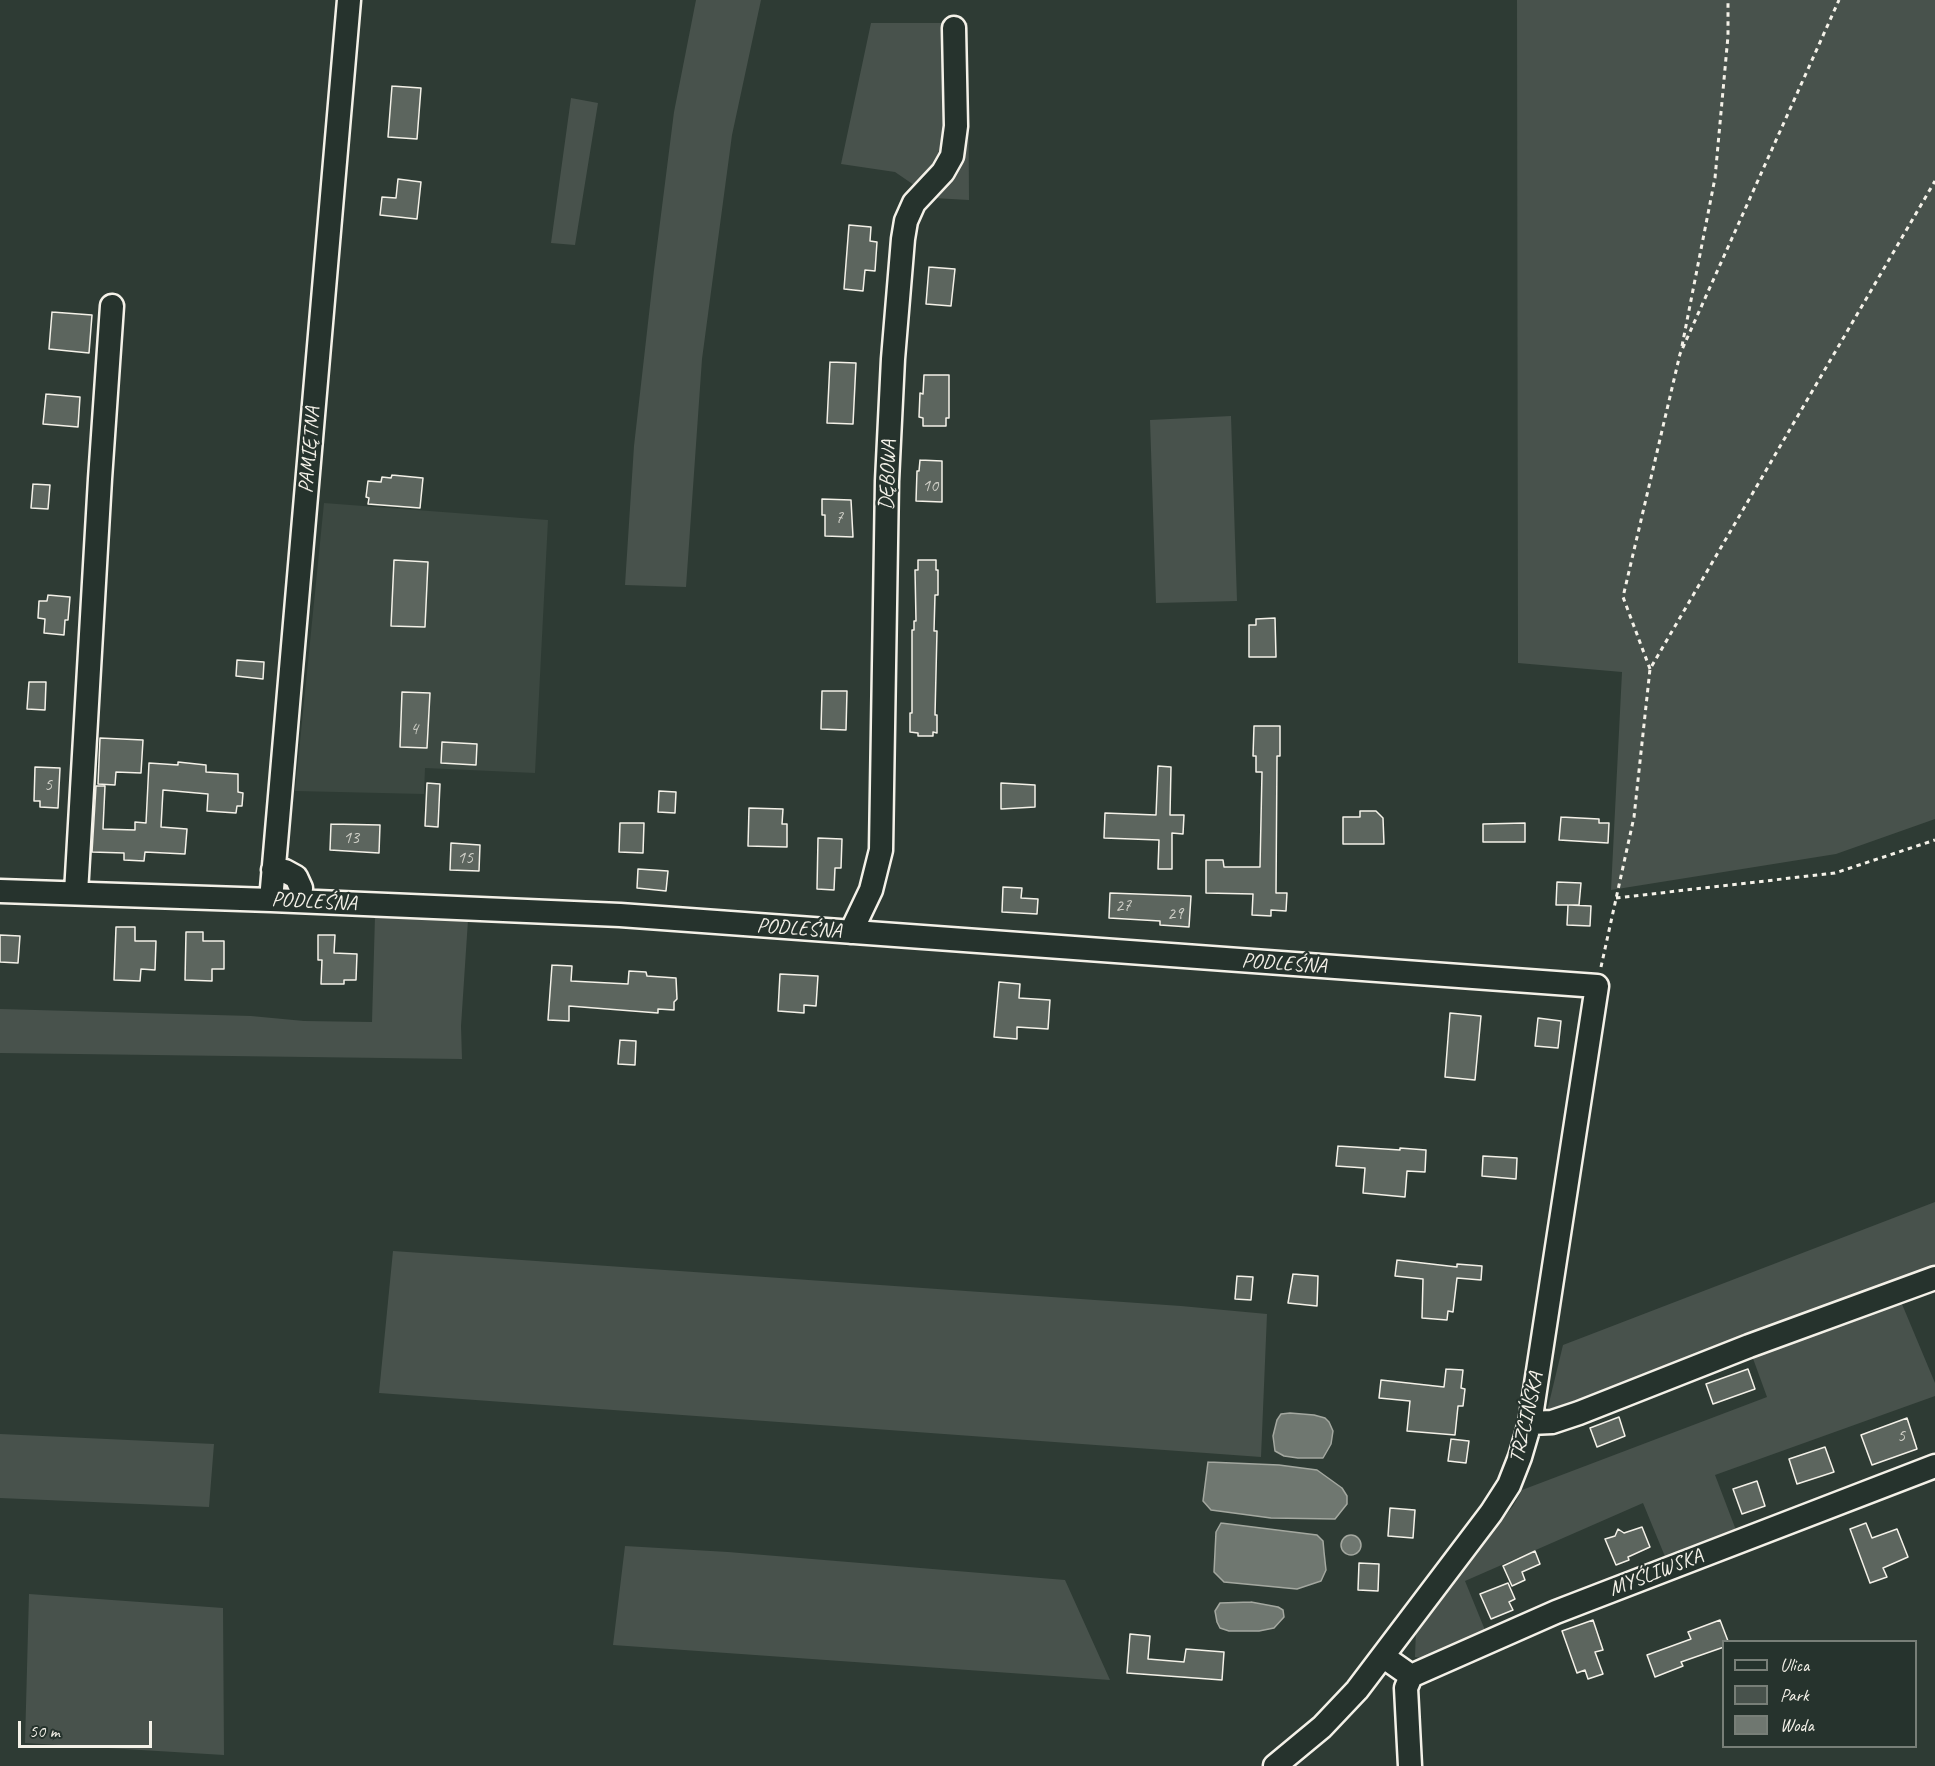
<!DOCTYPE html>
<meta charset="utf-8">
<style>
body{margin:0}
#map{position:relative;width:1935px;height:1766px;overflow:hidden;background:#2e3b34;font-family:Caveat,sans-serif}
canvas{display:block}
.legend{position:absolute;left:1722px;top:1640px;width:195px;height:108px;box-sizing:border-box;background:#26332d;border:2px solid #787f78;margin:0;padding:8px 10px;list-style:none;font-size:18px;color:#f4f1e8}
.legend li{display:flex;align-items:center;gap:12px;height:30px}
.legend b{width:30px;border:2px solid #787f78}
.scale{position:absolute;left:18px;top:1721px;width:134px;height:27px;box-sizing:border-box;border:3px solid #f4f1e8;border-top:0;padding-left:8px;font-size:18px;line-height:21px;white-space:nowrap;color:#f4f1e8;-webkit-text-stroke:4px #26332d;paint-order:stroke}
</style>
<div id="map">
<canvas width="1935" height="1766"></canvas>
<ul class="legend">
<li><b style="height:8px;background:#26332d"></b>Ulica</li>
<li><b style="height:16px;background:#48524c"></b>Park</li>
<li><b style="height:16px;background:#6f7770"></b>Woda</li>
</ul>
<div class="scale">50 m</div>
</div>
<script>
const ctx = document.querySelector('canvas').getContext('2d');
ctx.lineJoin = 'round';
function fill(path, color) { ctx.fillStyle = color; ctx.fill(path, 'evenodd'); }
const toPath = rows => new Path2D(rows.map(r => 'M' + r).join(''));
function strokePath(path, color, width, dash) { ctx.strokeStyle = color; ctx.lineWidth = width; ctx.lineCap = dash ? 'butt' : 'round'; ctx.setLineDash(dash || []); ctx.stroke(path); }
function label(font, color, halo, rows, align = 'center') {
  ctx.font = font + ' Caveat,sans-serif'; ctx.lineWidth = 4.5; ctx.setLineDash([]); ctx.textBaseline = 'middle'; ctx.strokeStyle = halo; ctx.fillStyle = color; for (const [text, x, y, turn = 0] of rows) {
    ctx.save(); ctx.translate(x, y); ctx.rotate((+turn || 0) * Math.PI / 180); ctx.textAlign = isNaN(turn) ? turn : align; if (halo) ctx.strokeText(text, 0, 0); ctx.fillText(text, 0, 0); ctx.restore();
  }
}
const built = toPath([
 [324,503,548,520,535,773,425,768,424,794,295,791]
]);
const green = toPath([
 [696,0,761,0,732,135,702,359,686,587,625,585,634,446,654,270,674,112],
 [1517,0,1935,0,1935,819,1836,854,1611,890,1622,672,1518,663],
 [871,23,968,23,969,200,933,198,895,172,841,164],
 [571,98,598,103,575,245,551,243],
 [1231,416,1237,601,1156,603,1150,420],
 [375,916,468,920,461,1026,462,1059,0,1053,0,1009,251,1016,304,1021,372,1022],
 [1935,1202,1935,1270,1894,1285,1935,1383,1935,1396,1715,1475,1739,1538,1666,1559,1643,1503,1465,1581,1487,1635,1433,1660,1415,1657,1416,1629,1513,1506,1522,1490,1767,1397,1751,1353,1542,1432,1563,1345],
 [393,1251,1181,1306,1267,1314,1261,1457,379,1393],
 [0,1434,214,1444,209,1507,0,1498],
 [625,1546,728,1552,1065,1580,1110,1680,613,1645],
 [29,1594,223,1608,224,1755,25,1743]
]);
const water = toPath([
 [1290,1413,1314,1415,1325,1418,1329,1422,1333,1431,1331,1444,1323,1458,1298,1458,1284,1456,1275,1451,1273,1436,1277,1420,1281,1414,1290,1413],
 [1208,1462,1279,1465,1317,1470,1342,1488,1347,1496,1347,1504,1335,1519,1271,1518,1211,1510,1203,1501,1208,1462],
 [1221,1523,1317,1535,1323,1541,1324,1552,1326,1570,1321,1581,1297,1589,1224,1582,1214,1572,1216,1532,1221,1523],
 '1341 1545a10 10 0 1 1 20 0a10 10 0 1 1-20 0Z',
 [1251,1602,1278,1607,1283,1610,1284,1617,1274,1628,1259,1631,1229,1631,1220,1628,1217,1622,1215,1611,1220,1603,1251,1602]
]);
const building = toPath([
 [392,86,421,88,417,139,388,137,392,86],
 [398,179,421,182,417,219,380,215,382,197,396,198,398,179],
 [849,225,871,227,870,241,877,242,875,271,865,270,863,291,844,289,849,225],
 [929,267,955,269,951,306,926,304,929,267],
 [52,312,92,315,89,353,49,349,52,312],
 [830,362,856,363,853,424,827,423,830,362],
 [924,375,949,375,949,418,946,418,946,426,923,426,923,418,919,417,920,393,923,394,924,375],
 [46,394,80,397,78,427,43,424,46,394],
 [920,460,942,461,942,502,916,501,917,471,919,471,920,460],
 [392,475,423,478,420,508,368,504,369,498,366,497,368,481,381,482,382,477,391,478,392,475],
 [33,484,50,485,48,509,31,508,33,484],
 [822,499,851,500,853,537,825,536,825,515,822,515,822,499],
 [394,560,428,562,425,627,391,626,394,560],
 [918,560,936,560,936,570,938,570,938,595,935,595,934,631,937,631,935,715,937,715,937,733,933,732,933,736,918,736,918,733,910,732,910,713,912,713,912,630,914,630,914,621,916,621,915,570,918,570,918,560],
 [48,595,70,597,68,620,65,620,64,635,44,633,45,619,38,618,39,601,47,601,48,595],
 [1275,618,1276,657,1249,657,1249,625,1256,625,1256,619,1275,618],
 [237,660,264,662,263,679,236,676,237,660],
 [29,682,46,682,45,710,27,709,29,682],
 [822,691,847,691,846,730,821,729,822,691],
 [402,692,430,693,427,748,400,747,402,692],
 [1254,726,1280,726,1280,756,1277,756,1276,893,1287,893,1286,911,1271,910,1271,916,1252,915,1253,894,1206,893,1206,860,1223,860,1224,867,1260,867,1262,772,1256,772,1256,756,1253,756,1254,726],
 [100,738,143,740,141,773,116,772,115,785,98,784,100,738],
 [442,742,477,744,476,765,441,763,442,742],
 [178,762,206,765,206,772,238,774,238,792,243,793,242,806,237,806,236,813,207,811,208,794,163,790,161,827,187,829,185,854,145,852,144,861,124,860,124,853,92,852,96,786,105,786,103,829,135,830,135,822,146,823,149,763,178,765,178,762],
 [1158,766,1171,767,1170,815,1184,815,1183,834,1172,833,1172,869,1158,869,1159,840,1104,838,1105,813,1156,815,1158,766],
 [35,767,60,768,58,808,40,807,40,801,34,801,35,767],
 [427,783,440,784,438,827,425,826,427,783],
 [1001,783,1035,785,1035,807,1001,809,1001,783],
 [659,791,676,792,675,813,658,812,659,791],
 [749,808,783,809,782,824,787,824,787,847,748,846,749,808],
 [1360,811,1376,811,1383,818,1384,844,1343,844,1343,817,1360,817,1360,811],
 [1561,817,1599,819,1599,823,1609,823,1608,843,1559,840,1561,817],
 [620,823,644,823,643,853,619,852,620,823],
 [1525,823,1525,842,1483,842,1483,824,1525,823],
 [331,824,380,825,379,853,330,850,331,824],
 [818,838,842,839,841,868,835,868,834,890,817,889,818,838],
 [451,843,480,845,479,871,450,870,451,843],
 [638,869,668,871,666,891,637,888,638,869],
 [1557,882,1581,883,1579,905,1569,905,1591,906,1590,926,1567,925,1568,905,1556,905,1557,882],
 [1003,887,1022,888,1021,898,1038,899,1037,914,1002,912,1003,887],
 [1110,893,1191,896,1189,927,1160,925,1160,921,1109,918,1110,893],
 [116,927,135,927,135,941,156,941,155,970,141,969,140,981,114,980,116,927],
 [186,932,203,932,203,941,224,941,224,969,212,969,212,981,185,980,186,932],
 [0,935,20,936,18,963,0,962,0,935],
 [318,935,335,935,334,953,357,954,356,980,344,980,344,984,321,984,322,960,318,960,318,935],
 [552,965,572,966,571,981,628,984,629,971,646,972,647,976,676,978,677,999,674,1002,674,1010,658,1009,658,1013,569,1006,569,1021,548,1020,552,965],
 [780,974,818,976,816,1006,804,1005,804,1013,778,1011,780,974],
 [999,982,1020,984,1019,998,1050,1000,1048,1029,1017,1027,1017,1039,994,1037,999,982],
 [1450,1013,1481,1016,1475,1080,1445,1077,1450,1013],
 [1538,1018,1561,1021,1558,1048,1535,1046,1538,1018],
 [620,1040,636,1041,635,1065,618,1064,620,1040],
 [1338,1146,1400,1150,1400,1148,1426,1150,1425,1172,1407,1171,1405,1197,1363,1193,1365,1168,1336,1166,1338,1146],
 [1483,1156,1517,1158,1516,1179,1482,1176,1483,1156],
 [1397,1260,1457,1267,1457,1264,1482,1266,1481,1280,1457,1278,1453,1312,1448,1311,1447,1320,1422,1318,1423,1279,1395,1276,1397,1260],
 [1293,1274,1318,1276,1317,1306,1288,1303,1293,1274],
 [1237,1276,1253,1277,1251,1300,1235,1299,1237,1276],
 [1446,1369,1463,1370,1461,1388,1465,1389,1463,1406,1458,1406,1455,1435,1407,1431,1410,1401,1379,1398,1381,1380,1444,1387,1446,1369],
 [1748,1369,1755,1389,1713,1404,1706,1384,1748,1369],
 [1619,1417,1625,1436,1597,1447,1590,1428,1619,1417],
 [1907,1418,1917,1449,1872,1465,1861,1435,1907,1418],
 [1451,1439,1469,1441,1466,1463,1448,1461,1451,1439],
 [1825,1447,1834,1472,1797,1484,1789,1459,1825,1447],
 [1757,1481,1765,1506,1742,1514,1733,1489,1757,1481],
 [1390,1508,1415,1510,1413,1538,1388,1536,1390,1508],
 [1866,1523,1872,1538,1897,1529,1908,1557,1883,1568,1887,1577,1870,1583,1850,1529,1866,1523],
 [1642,1527,1650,1547,1628,1557,1629,1560,1616,1565,1605,1539,1615,1536,1618,1529,1624,1533,1642,1527],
 [1535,1551,1540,1564,1522,1572,1525,1580,1512,1586,1503,1566,1535,1551],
 [1359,1563,1379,1564,1378,1591,1358,1590,1359,1563],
 [1508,1583,1515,1599,1509,1602,1513,1610,1491,1619,1480,1594,1508,1583],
 [1593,1620,1603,1650,1595,1652,1603,1674,1588,1679,1585,1670,1577,1673,1562,1631,1593,1620],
 [1720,1620,1728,1641,1724,1641,1724,1647,1681,1662,1683,1666,1655,1677,1647,1655,1691,1639,1688,1632,1720,1620],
 [1130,1634,1150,1636,1148,1659,1184,1662,1186,1649,1224,1652,1222,1680,1127,1673,1130,1634]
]);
const path = toPath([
 [1682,346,1715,178,1728,36,1728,0],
 [1650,669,1623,597,1680,354,1839,0],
 [1616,898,1835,873,1935,840],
 [1601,967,1634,817,1650,669,1935,181]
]);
const minor = toPath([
 [273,870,285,871,296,877,301,888,300,901],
 [0,891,271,900,620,915,1597,986,1530,1423,1520,1457,1509,1485,1491,1513,1357,1690,1322,1727,1275,1766],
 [76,893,100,479,112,306],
 [271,900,349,0],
 [851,932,871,890,881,850,887,481,893,359,903,239,906,221,914,203,943,172,952,156,956,126,954,28],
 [1530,1423,1552,1422,1579,1413,1749,1346,1935,1278],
 [1384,1657,1411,1676,1556,1612,1935,1466],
 [1410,1766,1406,1688,1411,1676]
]);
const numberNames = [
 ["10",930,486],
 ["7",839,518],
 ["4",414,729],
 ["5",48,785],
 ["13",351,838],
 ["15",465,858],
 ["27",1123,906],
 ["29",1175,914],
 ["5",1901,1436]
];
const streetNames = [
 ["PAMIĘTNA",310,450,-85],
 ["DĘBOWA",888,475,-88],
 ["PODLEŚNA",314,902,3],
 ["PODLEŚNA",799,929,4],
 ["PODLEŚNA",1284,964,4],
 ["TRZCIŃSKA",1527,1418,-77],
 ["MYŚLIWSKA",1656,1573,-21]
];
fill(built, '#3c4841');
fill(green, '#48524c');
fill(water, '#6f7770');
strokePath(water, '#a4a8a0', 1.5);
fill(building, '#5c655e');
strokePath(building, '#f4f1e8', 1.5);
strokePath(minor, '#f4f1e8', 27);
strokePath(path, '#f4f1e8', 3, [4.5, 4.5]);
strokePath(minor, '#26332d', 22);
label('18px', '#cecec6', null, numberNames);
label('21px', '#f4f1e8', '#26332d', streetNames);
</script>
